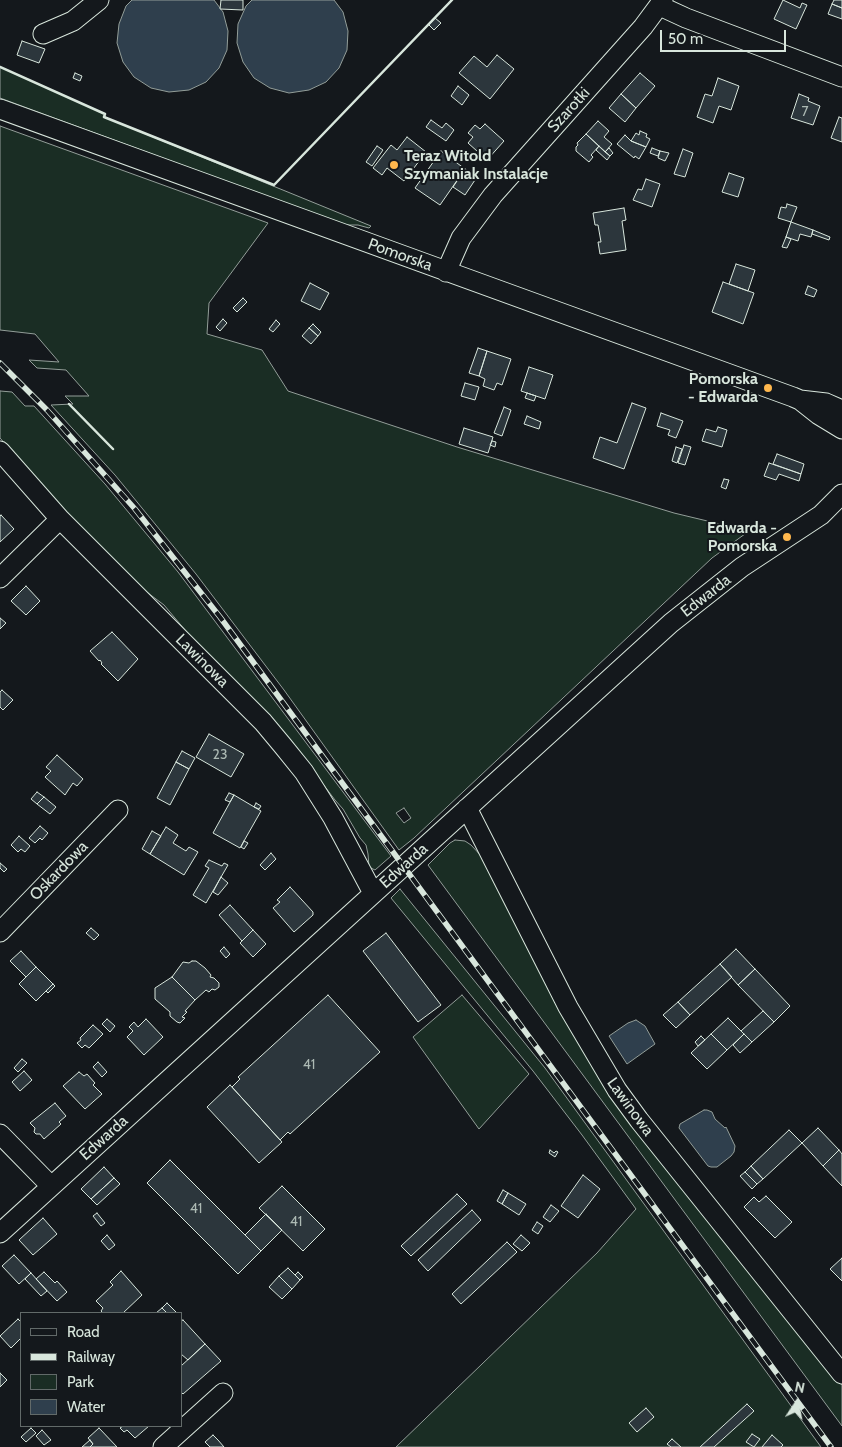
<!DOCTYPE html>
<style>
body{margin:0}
#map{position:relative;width:842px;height:1447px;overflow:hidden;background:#14181c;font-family:Cabin,sans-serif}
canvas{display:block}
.legend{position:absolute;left:20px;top:1312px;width:162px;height:115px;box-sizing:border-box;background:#14181c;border:1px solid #626a69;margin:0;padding:6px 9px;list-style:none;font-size:15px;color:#d8e6dc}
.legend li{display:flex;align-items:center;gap:10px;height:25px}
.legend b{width:25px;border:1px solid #626a69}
.north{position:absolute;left:772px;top:1377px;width:50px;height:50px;-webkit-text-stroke:4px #14181c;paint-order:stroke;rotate:11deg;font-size:14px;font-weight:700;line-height:20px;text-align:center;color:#d8e6dc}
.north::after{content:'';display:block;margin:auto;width:18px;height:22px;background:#d8e6dc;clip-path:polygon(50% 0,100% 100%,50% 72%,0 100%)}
.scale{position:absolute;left:660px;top:30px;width:126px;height:22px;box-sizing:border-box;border:2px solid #d8e6dc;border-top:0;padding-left:6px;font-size:15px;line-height:18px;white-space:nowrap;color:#d8e6dc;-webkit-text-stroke:4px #14181c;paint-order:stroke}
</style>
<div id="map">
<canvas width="842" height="1447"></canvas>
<ul class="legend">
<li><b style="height:6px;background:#14181c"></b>Road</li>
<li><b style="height:6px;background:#d8e6dc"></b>Railway</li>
<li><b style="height:14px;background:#1a2d24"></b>Park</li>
<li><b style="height:14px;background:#2f3f4d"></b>Water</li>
</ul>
<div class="north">N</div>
<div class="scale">50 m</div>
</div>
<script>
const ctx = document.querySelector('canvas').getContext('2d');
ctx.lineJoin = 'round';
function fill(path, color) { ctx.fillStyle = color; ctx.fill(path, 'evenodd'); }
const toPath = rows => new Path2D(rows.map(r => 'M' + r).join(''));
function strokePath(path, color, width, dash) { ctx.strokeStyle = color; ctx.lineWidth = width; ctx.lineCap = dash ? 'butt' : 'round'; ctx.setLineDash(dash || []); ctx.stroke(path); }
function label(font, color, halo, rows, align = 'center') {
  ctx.font = font + ' Cabin,sans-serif'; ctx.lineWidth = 4; ctx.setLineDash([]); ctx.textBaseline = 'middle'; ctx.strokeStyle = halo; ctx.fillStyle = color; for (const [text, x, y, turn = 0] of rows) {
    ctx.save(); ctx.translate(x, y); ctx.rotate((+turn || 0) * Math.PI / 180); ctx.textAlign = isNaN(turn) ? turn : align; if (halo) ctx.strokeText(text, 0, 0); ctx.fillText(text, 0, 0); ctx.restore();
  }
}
const green = toPath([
 [0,67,105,114,104,117,371,226,369,228,358,225,344,225,0,98,0,67],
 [0,126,268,223,209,303,207,334,262,350,288,391,457,447,674,513,749,531,712,558,414,838,399,850,284,690,196,574,115,475,51,405,73,404,65,396,89,396,66,370,37,368,29,360,59,362,35,334,0,330,0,126],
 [404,808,411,818,404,823,396,813,404,808],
 [0,391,12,392,25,406,34,406,105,484,178,572,391,856,375,870,369,867,368,854,366,845,360,838,343,809,335,800,279,726,196,643,164,605,124,575,64,510,0,438,0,391],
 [455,840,465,841,471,845,485,860,543,977,805,1337,842,1385,842,1426,428,865,450,843,455,840],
 [400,889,545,1068,821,1447,396,1447,597,1253,636,1209,582,1135,533,1071,391,898,400,889],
 [462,995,529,1074,479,1129,413,1037,462,995]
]);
const water = toPath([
 [132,0,214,0,223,12,228,31,227,50,219,68,206,82,189,90,169,92,151,88,134,77,123,62,117,43,119,24,126,6,132,0],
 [252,0,334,0,343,12,348,31,347,50,339,68,326,82,309,90,289,93,270,88,254,78,243,62,237,43,238,24,246,6,252,0],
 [636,1020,645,1026,655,1044,627,1064,609,1036,628,1023,636,1020],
 [704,1110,707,1110,712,1112,715,1119,725,1128,726,1127,735,1146,734,1152,731,1156,717,1167,711,1167,708,1166,679,1128,680,1124,704,1110]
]);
const building = toPath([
 [221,0,243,0,243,10,220,9,221,0],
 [783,0,800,8,802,3,807,5,796,29,774,19,783,0],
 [834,0,842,0,842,8,832,4,834,0],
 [832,4,842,8,842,19,828,14,832,4],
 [435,18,441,23,434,30,429,25,435,18],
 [22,41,45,49,39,63,17,55,22,41],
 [497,55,514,69,490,99,459,73,474,56,487,67,497,55],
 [75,73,82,76,80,81,73,78,75,73],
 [640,73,655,86,636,108,621,94,640,73],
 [718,78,739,86,731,110,719,106,713,123,697,117,705,94,712,96,718,78],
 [458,86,469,95,462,105,451,96,458,86],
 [621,94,636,108,625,122,609,108,621,94],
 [799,94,809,98,808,101,820,106,813,125,791,118,799,94],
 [839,117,842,118,842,142,831,138,839,117],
 [431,120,442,128,446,123,454,130,446,141,426,127,431,120],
 [598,121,609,131,604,137,612,144,605,152,586,134,598,121],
 [485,124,504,141,487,160,468,143,473,137,468,133,475,125,480,129,485,124],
 [640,131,647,134,646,137,650,139,646,147,631,141,636,133,639,135,640,131],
 [586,134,599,146,591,155,593,157,589,162,576,151,576,147,578,145,577,143,586,134],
 [625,135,631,141,646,147,639,159,635,156,634,158,617,144,625,135],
 [407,137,426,152,404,181,387,168,382,175,373,168,391,145,397,150,407,137],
 [377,146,383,150,372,166,366,162,377,146],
 [599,146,610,156,607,160,596,150,599,146],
 [609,148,613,153,610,156,605,152,609,148],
 [652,148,660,151,658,156,650,153,652,148],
 [683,149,693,153,685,177,674,174,683,149],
 [441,151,465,169,440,205,415,188,441,151],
 [660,151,669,153,665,161,658,158,660,151],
 [465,169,477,177,465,195,453,187,465,169],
 [729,173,744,178,738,197,722,192,729,173],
 [646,179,660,184,652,207,633,200,638,189,642,190,646,179],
 [787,204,797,207,791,222,778,218,781,207,786,208,787,204],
 [624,208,626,220,622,221,626,250,600,254,598,242,601,242,598,225,595,225,593,213,624,208],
 [791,222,813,230,811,237,800,234,798,241,786,237,791,222],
 [813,230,830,237,829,240,812,234,813,230],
 [786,237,791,239,787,248,782,247,786,237],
 [736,264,755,270,748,291,729,284,736,264],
 [723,282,754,293,743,324,712,312,723,282],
 [310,283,329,293,320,310,301,301,310,283],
 [808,286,817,290,814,297,805,294,808,286],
 [243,298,247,302,237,312,233,308,243,298],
 [223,319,227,323,220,331,216,327,223,319],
 [276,320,280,324,273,332,269,329,276,320],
 [313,324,321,332,318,336,309,328,313,324],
 [309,328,318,336,311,344,302,336,309,328],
 [478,348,487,351,479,376,469,373,478,348],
 [487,351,511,359,502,385,497,383,494,390,483,386,485,379,479,376,487,351],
 [529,367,553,375,545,399,521,391,529,367],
 [465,383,479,387,475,400,461,396,465,383],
 [527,393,536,396,534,401,525,398,527,393],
 [632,403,646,408,624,469,593,458,600,437,617,443,632,403],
 [504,407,511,410,502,436,494,433,504,407],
 [661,413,683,421,676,438,668,435,670,430,657,426,661,413],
 [527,416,541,422,539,429,524,424,527,416],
 [718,427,727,430,722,447,702,441,706,429,716,432,718,427],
 [464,428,493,437,488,453,459,444,464,428],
 [492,441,496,442,495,447,490,445,492,441],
 [684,445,691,447,685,465,678,463,684,445],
 [676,447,682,449,677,463,672,461,676,447],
 [777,454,804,464,801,474,773,464,777,454],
 [769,463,801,474,799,481,779,474,776,480,764,476,769,463],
 [724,479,729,480,726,489,721,487,724,479],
 [1,515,14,529,0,542,0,516,1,515],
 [26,586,40,601,26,615,11,601,26,586],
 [0,618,6,623,0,629,0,618],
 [112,632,138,659,118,681,101,664,102,663,100,660,99,661,90,651,112,632],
 [2,690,13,700,3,710,0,707,0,692,2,690],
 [209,734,244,754,231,777,196,757,209,734],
 [182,751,195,758,189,769,176,762,182,751],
 [57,755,83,779,77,786,73,783,65,795,45,777,51,771,46,767,57,755],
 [176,762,189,769,170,805,157,798,176,762],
 [37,792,44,797,37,804,31,799,37,792],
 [229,793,234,795,230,802,225,800,229,793],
 [234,795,261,811,240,848,213,833,234,795],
 [44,797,56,807,50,814,37,804,44,797],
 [256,803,261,806,259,809,254,807,256,803],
 [40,826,48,833,42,840,40,838,35,843,29,838,40,826],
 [166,827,178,835,173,843,186,851,189,847,198,852,184,875,150,854,166,827],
 [152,831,161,836,150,854,142,849,152,831],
 [19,836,30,846,25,852,21,849,18,852,11,845,19,836],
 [244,841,248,843,244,849,241,847,244,841],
 [271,853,276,859,265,870,260,865,271,853],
 [209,860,222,866,224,863,228,865,206,903,193,895,209,868,205,866,209,860],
 [0,863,7,869,4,872,0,868,0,863],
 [221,877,228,883,218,895,213,892,221,877],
 [290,887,313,912,313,915,294,932,273,908,280,902,277,900,290,887],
 [230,905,253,930,242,941,219,915,230,905],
 [91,928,99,935,94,940,86,933,91,928],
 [253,930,266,944,253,957,240,943,253,930],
 [386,933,441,1005,418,1022,363,951,386,933],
 [224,947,230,954,226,958,220,951,224,947],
 [736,949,755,969,738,985,720,964,736,949],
 [21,951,36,967,26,977,10,961,21,951],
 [192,961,196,961,205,968,211,975,210,977,214,978,219,983,219,987,215,990,212,989,209,992,206,990,195,1000,172,977,183,962,189,963,192,961],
 [720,964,732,977,690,1015,678,1002,720,964],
 [36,967,53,984,36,1001,19,984,36,967],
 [755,969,790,1006,774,1022,738,985,755,969],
 [172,977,195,1000,185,1011,187,1012,182,1017,185,1018,180,1023,177,1022,170,1016,170,1012,155,999,155,988,172,977],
 [53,984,55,986,48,993,46,991,53,984],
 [328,995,380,1052,290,1134,288,1132,280,1140,232,1087,240,1079,238,1077,328,995],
 [678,1002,690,1015,676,1028,663,1015,678,1002],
 [763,1011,774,1022,752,1042,741,1031,763,1011],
 [728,1018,744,1034,727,1050,711,1034,728,1018],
 [107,1019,115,1026,110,1032,102,1024,107,1019],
 [146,1019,163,1037,144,1055,127,1037,133,1031,129,1027,134,1022,138,1027,146,1019],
 [93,1025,103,1034,89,1048,85,1045,82,1048,77,1043,81,1040,80,1038,93,1025],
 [711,1034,727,1050,707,1069,691,1053,711,1034],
 [744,1034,752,1042,740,1053,733,1045,744,1034],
 [701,1036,705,1040,698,1046,695,1042,701,1036],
 [22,1059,27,1063,18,1072,14,1068,22,1059],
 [98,1062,107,1072,102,1077,93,1067,98,1062],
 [24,1071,32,1080,20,1091,12,1082,24,1071],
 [79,1072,84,1076,87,1074,95,1083,93,1085,102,1094,85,1109,63,1086,79,1072],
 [230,1085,282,1142,259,1163,207,1107,230,1085],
 [55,1103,66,1116,59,1122,61,1124,44,1139,40,1134,36,1134,34,1132,35,1128,30,1123,55,1103],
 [818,1128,839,1150,823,1166,802,1143,818,1128],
 [789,1130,802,1143,763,1179,751,1166,789,1130],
 [550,1150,554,1153,556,1151,558,1152,555,1157,549,1153,550,1150],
 [839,1150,842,1154,842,1186,823,1166,839,1150],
 [170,1160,261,1251,238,1274,147,1183,170,1160],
 [751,1166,763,1179,757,1184,745,1172,751,1166],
 [104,1167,114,1178,91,1199,81,1189,104,1167],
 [745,1172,757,1184,752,1189,740,1176,745,1172],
 [583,1175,600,1189,578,1218,561,1206,583,1175],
 [114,1178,120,1184,97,1205,91,1199,114,1178],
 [282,1186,325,1229,303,1251,259,1208,282,1186],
 [503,1190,508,1193,502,1204,497,1201,503,1190],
 [508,1193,526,1204,519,1215,502,1204,508,1193],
 [457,1194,467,1204,411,1256,401,1246,457,1194],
 [766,1196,792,1222,775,1238,744,1207,754,1197,759,1202,766,1196],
 [551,1205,559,1211,550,1222,543,1217,551,1205],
 [472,1210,481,1220,428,1271,418,1260,472,1210],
 [97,1213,105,1223,101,1226,93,1216,97,1213],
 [266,1214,282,1230,261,1251,245,1235,266,1214],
 [43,1218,57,1234,33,1255,19,1240,43,1218],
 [537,1222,543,1226,538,1234,532,1230,537,1222],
 [107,1235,115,1245,109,1250,101,1241,107,1235],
 [521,1235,530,1243,522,1251,513,1244,521,1235],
 [507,1242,517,1252,461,1304,452,1294,507,1242],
 [14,1255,31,1273,19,1284,2,1266,14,1255],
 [842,1258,842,1281,830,1269,842,1258],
 [288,1268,300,1280,292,1289,279,1276,288,1268],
 [121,1271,142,1295,123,1313,103,1313,101,1311,103,1308,96,1301,113,1285,110,1282,121,1271],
 [44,1272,55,1283,57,1281,67,1292,57,1301,36,1279,44,1272],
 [298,1272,303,1277,300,1280,295,1275,298,1272],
 [31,1273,47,1291,41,1296,25,1279,31,1273],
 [279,1276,292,1289,282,1299,269,1287,279,1276],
 [167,1303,177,1313,167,1313,162,1308,167,1303],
 [162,1308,167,1313,156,1313,162,1308],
 [18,1319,21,1322,21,1338,11,1348,0,1336,18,1319],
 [183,1320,205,1344,188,1360,181,1354,181,1321,183,1320],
 [205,1344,221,1361,183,1394,181,1392,181,1366,205,1344],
 [0,1373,7,1380,0,1387,0,1373],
 [747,1404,754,1411,714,1447,700,1447,747,1404],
 [646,1408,654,1417,637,1432,629,1423,646,1408],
 [123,1426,149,1426,135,1438,127,1430,124,1432,120,1428,123,1426],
 [31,1428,36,1433,26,1442,21,1437,31,1428],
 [99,1428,117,1447,90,1447,93,1444,88,1438,99,1428],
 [42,1430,51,1440,44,1445,36,1436,42,1430],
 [752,1434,760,1439,754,1447,746,1442,752,1434],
 [213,1435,218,1440,224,1447,210,1447,205,1442,213,1435],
 [772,1435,783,1445,781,1447,762,1447,772,1435],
 [672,1439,681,1447,671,1447,667,1444,672,1439],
 [90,1440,93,1444,90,1447,82,1447,90,1440]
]);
const minor = toPath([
 [660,6,686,18,842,77],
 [43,34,73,21,99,0],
 [0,109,793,397,800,400,819,415,842,429],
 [446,272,461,238,493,195,643,27,663,0],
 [800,400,826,403,842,410],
 [0,451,60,519,263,722,283,746,304,772,333,818,373,893],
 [0,578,60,519],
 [467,808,568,1007,617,1090,639,1120,842,1374],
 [0,932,118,810],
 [0,1134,51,1186],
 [0,1233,671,623,742,567,821,515,842,494],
 [163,1447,223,1393]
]);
const rail = toPath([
 [0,363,47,410,135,509,220,617,831,1447]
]);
const wall = toPath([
 [0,67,105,114,104,117,274,185,452,0],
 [69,404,113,449]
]);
const markers = [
 [394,165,5,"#ffb74d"],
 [768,388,5,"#ffb74d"],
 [787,537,5,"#ffb74d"]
];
const numberNames = [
 ["7",805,112],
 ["23",220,755],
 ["41",309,1065],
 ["41",196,1209],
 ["41",296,1222]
];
const streetNames = [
 ["Szarotki",569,110,-48],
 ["Pomorska",400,255,20],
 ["Edwarda",706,596,-38],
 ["Lawinowa",202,661,45],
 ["Edwarda",404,866,-42],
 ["Oskardowa",59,871,-46],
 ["Lawinowa",630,1107,54],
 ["Edwarda",104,1138,-42]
];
const poiNames = [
 ["Teraz Witold",404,156,"left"],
 ["Szymaniak Instalacje",404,174,"left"],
 ["Pomorska",758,379],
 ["- Edwarda",758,397],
 ["Edwarda -",777,528],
 ["Pomorska",777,546]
];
fill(green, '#1a2d24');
strokePath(green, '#939e99', 1);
fill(water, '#2f3f4d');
strokePath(water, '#939e99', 1);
fill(building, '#2c363c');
strokePath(building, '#d8e6dc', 1);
strokePath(minor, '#d8e6dc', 21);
strokePath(minor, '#14181c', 19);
strokePath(rail, '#d8e6dc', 5.5);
strokePath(rail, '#14181c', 4, [11]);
strokePath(wall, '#d8e6dc', 2.5);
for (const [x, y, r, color] of markers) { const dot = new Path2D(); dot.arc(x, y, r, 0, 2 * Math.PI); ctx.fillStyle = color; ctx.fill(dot); strokePath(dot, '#14181c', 2); }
label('14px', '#adbab4', null, numberNames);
label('16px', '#d8e6dc', '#14181c', streetNames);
label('bold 16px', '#d8e6dc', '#14181c', poiNames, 'right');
</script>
